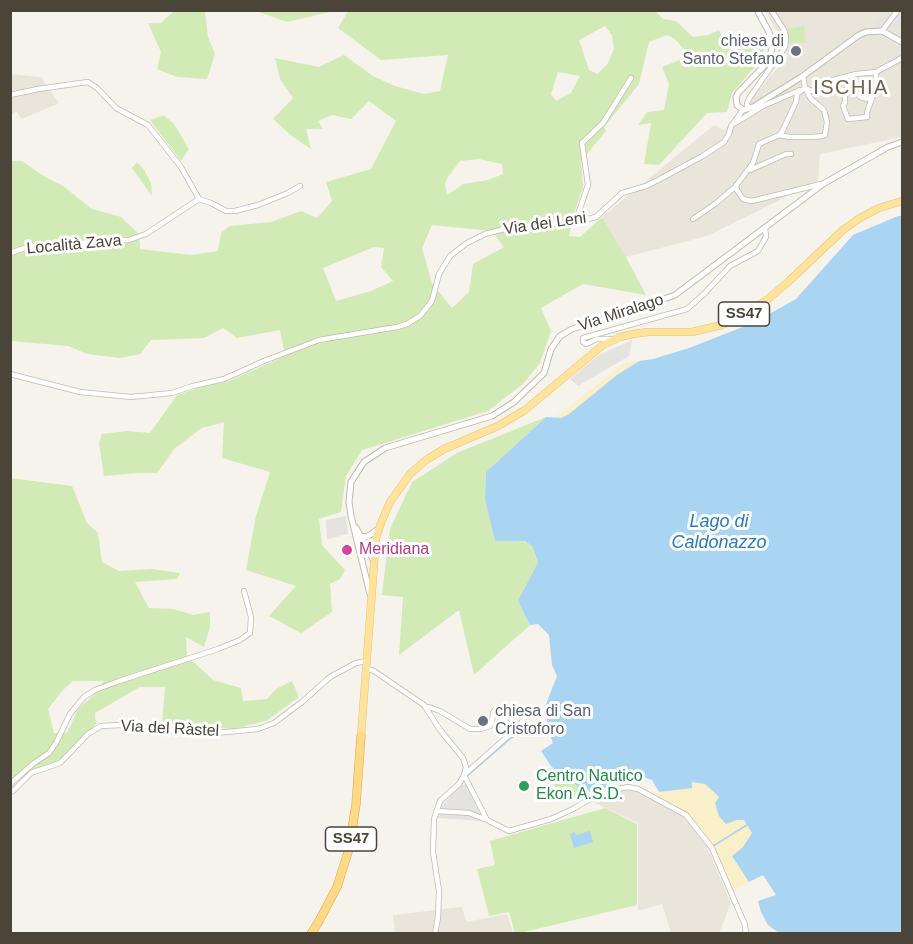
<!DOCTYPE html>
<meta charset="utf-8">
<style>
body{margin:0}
#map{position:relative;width:913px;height:944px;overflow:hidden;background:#f6f3ec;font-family:Helvetica,sans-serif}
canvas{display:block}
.frame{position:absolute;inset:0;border:12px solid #4b4439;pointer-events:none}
</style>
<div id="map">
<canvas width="913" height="944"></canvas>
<div class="frame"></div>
</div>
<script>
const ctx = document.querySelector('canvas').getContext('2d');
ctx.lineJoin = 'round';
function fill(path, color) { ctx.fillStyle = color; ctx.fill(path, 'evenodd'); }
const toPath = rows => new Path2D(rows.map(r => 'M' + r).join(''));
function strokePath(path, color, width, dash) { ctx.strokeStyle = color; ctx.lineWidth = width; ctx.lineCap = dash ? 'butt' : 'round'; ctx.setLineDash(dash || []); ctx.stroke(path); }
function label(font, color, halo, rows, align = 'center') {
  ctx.font = font + ' Helvetica,sans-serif'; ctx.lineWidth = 6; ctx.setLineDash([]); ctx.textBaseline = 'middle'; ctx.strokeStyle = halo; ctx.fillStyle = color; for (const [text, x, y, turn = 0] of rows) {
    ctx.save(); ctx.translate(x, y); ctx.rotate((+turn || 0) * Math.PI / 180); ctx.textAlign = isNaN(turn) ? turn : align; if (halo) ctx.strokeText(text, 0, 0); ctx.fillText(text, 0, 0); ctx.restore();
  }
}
const residential = toPath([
 [763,11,902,11,902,137,820,154,818,181,707,236,626,257,602,217,714,125,724,130,788,56,766,11],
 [11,74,41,77,59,103,22,119,16,111,11,115],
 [627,790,640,792,687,819,707,846,731,903,719,933,671,933,662,904,638,911,638,823,591,801],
 [462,907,466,922,507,914,513,933,395,933,393,915]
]);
const green = toPath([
 [174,11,205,11,208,37,215,54,207,79,177,77,157,69,161,52,148,23,161,23],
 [329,11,330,12,287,22,256,11],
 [347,11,655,11,663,19,676,21,693,37,708,35,719,30,725,45,760,40,764,45,762,59,732,93,727,112,707,113,659,165,644,164,651,123,638,125,647,112,664,110,669,84,662,67,690,56,675,39,667,35,649,42,639,84,604,127,606,131,581,161,583,187,574,213,569,236,580,237,602,217,626,257,646,295,583,284,541,308,551,331,540,363,523,384,488,411,362,450,346,476,341,512,319,519,322,545,345,570,340,579,330,584,332,612,301,633,269,616,296,586,246,570,256,516,270,472,222,458,224,422,202,428,175,448,157,473,137,473,104,476,99,443,102,434,127,431,150,433,177,395,202,387,229,381,285,356,280,330,237,338,223,328,204,338,151,340,140,354,120,358,87,354,68,346,11,341,11,161,22,161,42,175,63,186,92,209,121,217,139,234,140,249,191,255,218,251,221,233,230,226,271,222,301,211,317,218,332,201,326,182,371,169,396,121,369,101,351,119,332,115,318,121,323,129,306,129,311,149,293,137,273,119,293,98,280,79,275,58,319,67,344,55,373,76,395,86,424,94,440,91,448,55,381,60,338,28,347,13],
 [605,26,612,35,614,49,607,65,597,74,589,70,579,40],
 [558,72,580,76,571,93,556,101,551,94],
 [479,159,502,164,503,174,488,180,463,184,447,195,445,184,448,177,460,161],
 [432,225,492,231,504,247,473,264,469,292,452,308,432,283,422,248],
 [374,247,384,248,381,267,393,281,371,291,336,301,323,268],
 [804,26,806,43,799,43,797,42,788,43,787,29],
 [164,115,174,124,189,149,181,161,150,120],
 [137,162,144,170,151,183,152,196,132,168],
 [546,417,486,472,485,500,495,541,524,541,532,546,538,562,518,601,530,625,474,675,459,610,399,655,403,597,382,595,390,529,412,482,457,453],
 [10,478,72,486,87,523,98,533,102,562,119,571,152,569,180,573,177,579,135,582,149,608,174,609,193,615,210,612,210,627,204,647,186,637,187,656,213,680,241,688,243,701,267,699,276,689,292,681,299,697,266,721,233,729,162,724,165,687,140,687,95,713,96,724,57,763,35,770,11,781],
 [73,681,104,681,94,695,78,709,67,733,54,733,48,709,63,690],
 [566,769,580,789,593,791,571,799,563,795,553,784,551,772,555,770],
 [605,808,637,824,637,905,520,933,515,933,509,912,489,916,477,869,495,865,490,841]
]);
const sand = toPath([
 [639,361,617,375,569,414,561,418,555,418,559,414,563,412,611,373,626,362],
 [692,782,705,784,719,798,737,820,744,820,752,833,743,847,732,856,749,882,733,890,716,853,692,817,681,808,651,793,691,788]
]);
const parking = toPath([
 [895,12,899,14,902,25,890,29,877,28,873,21],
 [632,340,629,356,578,386,570,379,599,355],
 [346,516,348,534,327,539,326,520],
 [466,784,483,821,438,818,442,805,460,786]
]);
const water = toPath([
 [898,216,902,216,902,933,779,933,768,925,761,912,758,901,776,895,763,875,749,882,732,856,743,847,752,833,744,820,737,820,726,824,719,816,715,803,719,797,705,784,692,782,692,788,659,792,652,780,637,775,607,788,593,791,580,789,568,776,566,769,555,770,551,766,541,751,553,743,548,729,545,707,557,676,552,665,549,635,538,624,530,625,518,601,538,562,532,546,525,541,495,541,485,500,486,472,546,417,561,418,569,414,617,375,639,361,653,359,689,348,753,323,796,299,853,235],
 [590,831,593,842,574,848,570,834,575,832,576,835]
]);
const stream = toPath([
 [466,777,510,739,524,729,528,729,538,732,548,728],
 [713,846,747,825]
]);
const minor = toPath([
 [882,31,898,10],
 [803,76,805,88,812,91,833,80,856,74,876,72,902,58],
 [819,87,854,91,862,98,871,99],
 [845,91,845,102,843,106,848,119,867,117,867,112,876,87,876,72],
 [10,95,38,89,88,82,97,88,116,108,148,125,181,167,199,199,146,234,129,240,31,246,10,253],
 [748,109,747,103,750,97,785,47,786,36,784,30,771,10],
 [735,123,763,106,800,90],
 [779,135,790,137,813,137,823,136,825,135,827,122,824,110,811,99,805,88],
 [750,170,786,154,791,154],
 [736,185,737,190,743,199,752,201,821,184],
 [199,199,211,203,226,211,235,211,258,205,288,193,300,186],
 [693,219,715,204,735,187,753,163,759,144,779,135,782,132,796,102,797,94,805,88],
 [576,220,588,185,582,143,603,123,631,78],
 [612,339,597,339,586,344,583,342,583,338,687,309,704,294,730,266,758,251,766,237,765,228],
 [10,374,80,392,131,397,172,393,193,386,224,379,264,361,319,340,397,327,407,324,420,316,432,301,439,274,450,256,467,243,485,234,508,228,545,225,588,219,596,217,622,193,646,186,660,179,701,157,724,142,729,134,731,126,743,110],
 [366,668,374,671,424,705,440,730,463,758,466,767,464,775,459,784,440,801,434,819,433,852,439,891,438,917,435,934],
 [425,707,429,707,440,711,470,729,481,729,490,726,492,722,493,713,495,710,498,710,501,713,507,723,515,733],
 [515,733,525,717],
 [464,775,507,737,515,733],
 [464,775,487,820],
 [10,784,34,763,49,753,56,743,70,714,84,697,95,690,119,681,218,649,240,640,250,633,251,617,244,591],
 [10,792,13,791,31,773,60,763,88,734,101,726,122,725,206,734,258,729,274,723,302,702,330,677,356,663,367,661],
 [437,811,469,813,487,820,509,831,551,819,573,809,588,800,618,789,628,787,638,789,686,815,712,848,745,925,746,934]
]);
const tertiary = toPath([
 [757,10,769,32,772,48,769,59,765,65,738,93,736,97,737,105,743,110,753,107,803,76,859,35,866,32,882,31,902,42],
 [356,528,374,561],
 [360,536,367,537,378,529],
 [370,594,351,516,349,502,351,482,364,462,385,448,492,416,514,402,544,373,551,349,560,336,572,329,633,310,675,295,823,184,888,147,902,142]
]);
const primary = toPath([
 [361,736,376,538,381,523,390,502,410,474,426,460,444,449,498,426,525,410,603,345,620,337,633,334,648,332,692,332,722,325,746,313,768,299,788,282,843,230,860,218,879,208,902,201]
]);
const trunk = toPath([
 [311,934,319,921,337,887,349,849,356,804,361,736]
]);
const markers = [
 [796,51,6,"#6b7280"],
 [347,550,6,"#d1479c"],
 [483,721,6,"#6b7280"],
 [524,786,6,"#2e9e5b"]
];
const shields = [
 [744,314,51],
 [351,839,51]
];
const shieldNames = [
 ["SS47",744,314],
 ["SS47",351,839]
];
const worshipNames = [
 ["chiesa di",784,42],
 ["Santo Stefano",784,60],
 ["chiesa di San",495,712,"left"],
 ["Cristoforo",495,730,"left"]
];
const streetNames = [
 ["Via dei Leni",545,224,-8],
 ["Località Zava",74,245,-5],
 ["Via Miralago",621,313,-18],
 ["Via del Ràstel",170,729,3]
];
const hotelNames = [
 ["Meridiana",359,550]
];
const leisureNames = [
 ["Centro Nautico",536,777],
 ["Ekon A.S.D.",536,795]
];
const waterNames = [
 ["Lago di",719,522],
 ["Caldonazzo",719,543]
];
const quarterNames = [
 ["ISCHIA",851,88]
];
fill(residential, '#eae5da');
fill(green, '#d2eab5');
fill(sand, '#f9efc9');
fill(parking, '#e5e3e0');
fill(water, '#a9d4f2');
strokePath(stream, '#a9d4f2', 1.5);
strokePath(minor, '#c2bbae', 6);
strokePath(tertiary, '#c2bbae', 7);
strokePath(primary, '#e6c16a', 8);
strokePath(trunk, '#e0a43c', 9);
strokePath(minor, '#fff', 4.5);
strokePath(tertiary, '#fff', 5);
strokePath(primary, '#ffe39c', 7);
strokePath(trunk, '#ffd985', 8);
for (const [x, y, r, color] of markers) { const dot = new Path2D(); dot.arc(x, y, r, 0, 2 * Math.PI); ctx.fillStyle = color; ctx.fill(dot); strokePath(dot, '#fff', 2); }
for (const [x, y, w] of shields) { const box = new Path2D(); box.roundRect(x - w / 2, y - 12, w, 24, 4.5); ctx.fillStyle = '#fff'; ctx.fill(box); strokePath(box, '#4b4439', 1.5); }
label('bold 15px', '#4b4439', null, shieldNames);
label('16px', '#5b616d', '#fff', worshipNames, 'right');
label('16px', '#4b4439', '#fff', streetNames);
label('16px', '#b23c85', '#fff', hotelNames, 'left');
label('16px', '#27864d', '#fff', leisureNames, 'left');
label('italic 18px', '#2e7ab2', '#fff', waterNames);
ctx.letterSpacing = '1.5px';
label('20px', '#6e6250', '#fff', quarterNames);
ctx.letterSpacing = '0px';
</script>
